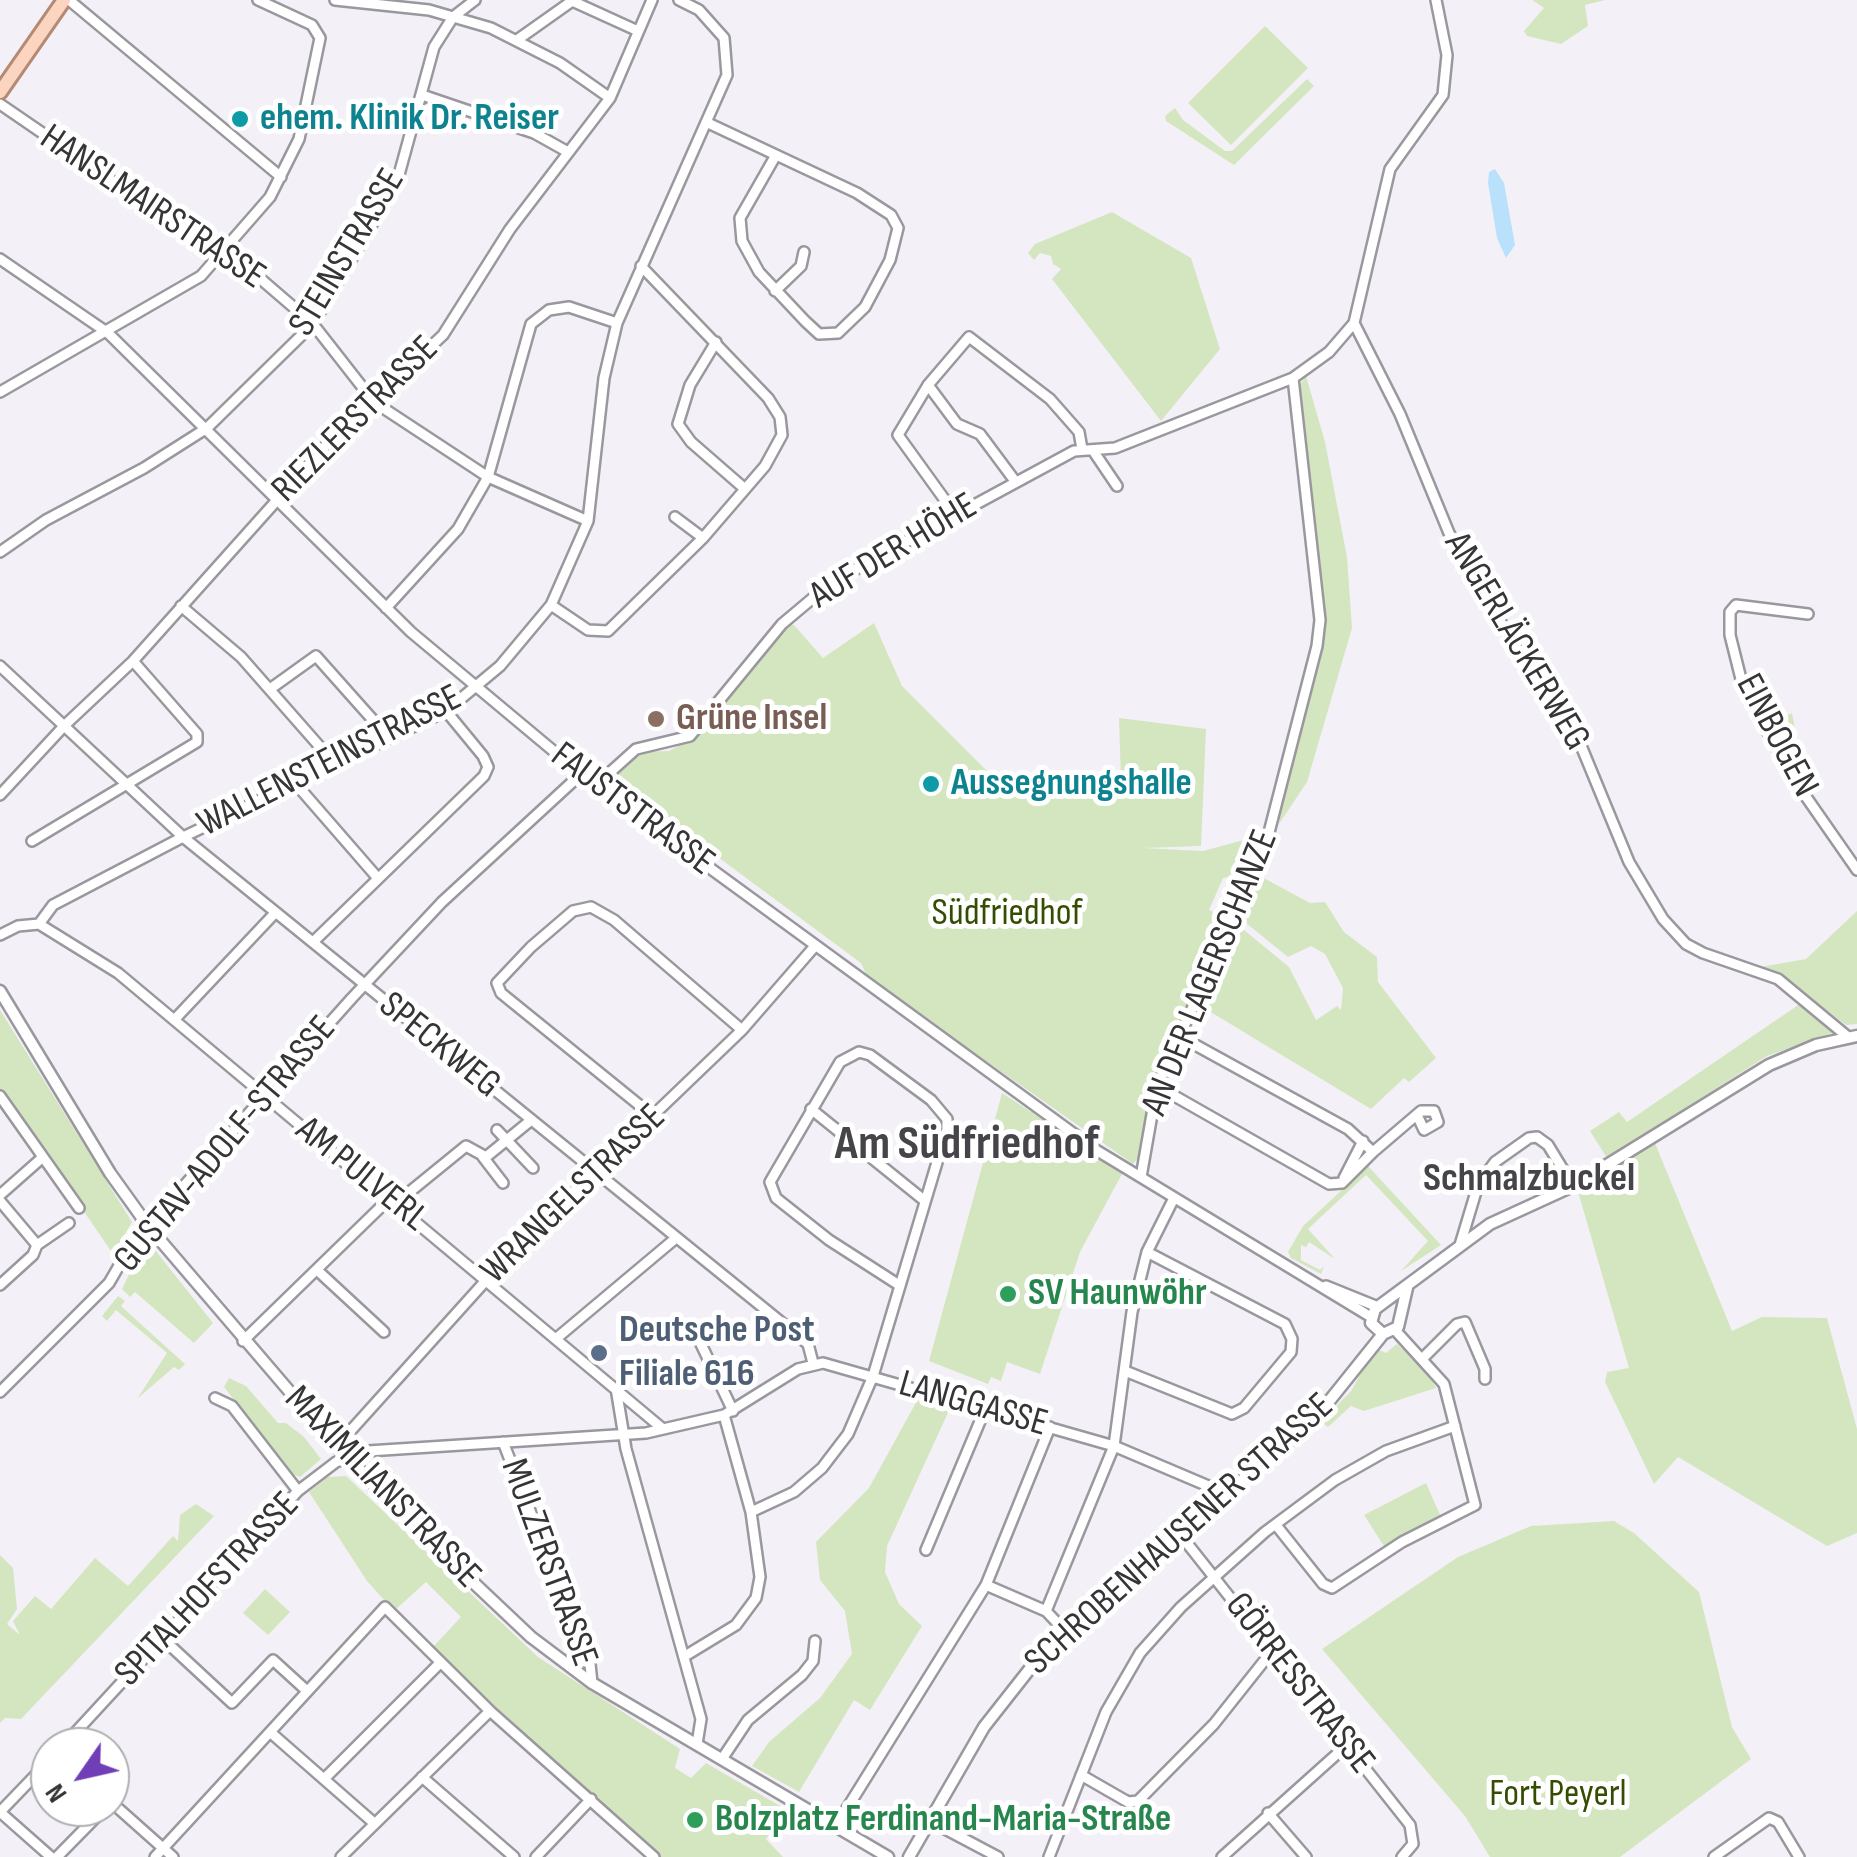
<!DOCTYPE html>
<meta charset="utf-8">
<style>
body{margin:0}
#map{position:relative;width:1857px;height:1857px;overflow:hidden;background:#f3f1f7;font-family:"Sofia Sans Condensed",sans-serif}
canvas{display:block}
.north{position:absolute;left:30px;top:1727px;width:100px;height:100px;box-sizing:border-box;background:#fff;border:2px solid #aeaeaf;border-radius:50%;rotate:236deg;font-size:28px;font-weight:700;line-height:40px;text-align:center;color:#353436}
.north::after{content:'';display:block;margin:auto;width:35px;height:45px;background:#703fb7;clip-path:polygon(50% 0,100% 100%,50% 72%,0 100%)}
</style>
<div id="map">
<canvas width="1857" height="1857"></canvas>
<div class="north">N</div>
</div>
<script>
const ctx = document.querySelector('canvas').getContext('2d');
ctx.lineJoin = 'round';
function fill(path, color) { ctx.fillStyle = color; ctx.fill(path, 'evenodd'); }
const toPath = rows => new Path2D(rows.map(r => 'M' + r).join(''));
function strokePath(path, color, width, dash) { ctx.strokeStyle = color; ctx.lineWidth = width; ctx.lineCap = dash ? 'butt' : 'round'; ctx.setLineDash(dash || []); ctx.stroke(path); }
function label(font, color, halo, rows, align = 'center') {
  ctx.font = font + ' "Sofia Sans Condensed",sans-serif'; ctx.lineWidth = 10; ctx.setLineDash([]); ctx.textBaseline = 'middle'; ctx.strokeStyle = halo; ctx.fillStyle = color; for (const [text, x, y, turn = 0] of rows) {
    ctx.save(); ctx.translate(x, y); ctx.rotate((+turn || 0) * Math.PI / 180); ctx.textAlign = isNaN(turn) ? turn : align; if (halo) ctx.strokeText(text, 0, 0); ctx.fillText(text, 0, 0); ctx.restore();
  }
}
const green = toPath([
 [1532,0,1605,0,1585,5,1588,26,1561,44,1527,36,1524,31,1544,8],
 [1265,26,1308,68,1231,145,1188,103],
 [1307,79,1314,86,1234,165,1166,121,1165,116,1175,108,1183,120,1225,151,1232,151],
 [1112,212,1191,258,1220,349,1161,421,1052,279,1061,269,1053,264,1051,256,1040,253,1034,260,1028,253,1035,244],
 [1306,376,1325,442,1347,557,1352,628,1307,782,1279,824,1284,787,1324,619,1298,405,1300,385],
 [874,623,902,686,998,782,1121,780,1119,718,1206,729,1201,846,1144,848,1203,851,1266,834,1252,874,1223,878,1209,910,1228,919,1154,1080,1139,1157,1133,1164,868,978,861,963,622,786,607,780,638,752,669,751,697,736,787,625,794,625,823,658],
 [1792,713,1807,791,1767,725],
 [1260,876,1310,903,1325,902,1344,932,1377,957,1378,982,1436,1058,1409,1082,1404,1078,1371,1109,1199,1005,1238,925,1289,967,1316,1020,1337,1006,1341,1010,1343,988,1325,954,1311,946,1288,957,1241,919],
 [1857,911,1857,1024,1846,1025,1781,976,1760,967,1806,959],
 [1804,1001,1838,1031,1767,1056,1607,1158,1590,1131,1619,1112,1627,1122],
 [0,1010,132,1222,113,1254,0,1089],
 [1002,1093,1123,1172,1080,1252,1040,1374,1007,1362,1001,1381,991,1377,988,1384,929,1361],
 [1655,1143,1732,1331,1762,1317,1827,1318,1857,1429,1857,1533,1827,1546,1678,1457,1654,1484,1605,1382,1607,1372,1629,1368,1577,1188],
 [1368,1166,1441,1245,1401,1271,1428,1241,1366,1175,1308,1229,1335,1259,1309,1242,1306,1247,1301,1245,1301,1260,1320,1270,1324,1266,1321,1274,1291,1258,1288,1252,1303,1226],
 [155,1250,213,1323,194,1343,135,1292,130,1297,122,1289,131,1270],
 [118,1296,125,1301,121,1306,185,1364,179,1370,174,1367,137,1399,167,1353,116,1310,107,1321,102,1316],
 [1397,1344,1425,1369,1436,1388,1364,1411,1351,1406,1328,1427,1321,1422,1351,1391,1375,1348,1386,1353],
 [229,1378,246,1386,278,1423,286,1423,304,1437,321,1459,300,1477,292,1474,224,1387],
 [919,1397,951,1406,887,1546,885,1572,899,1604,922,1626,870,1710,854,1700,799,1792,752,1766,769,1742,820,1698,852,1654,845,1611,820,1580,816,1542,869,1488],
 [346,1476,538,1657,680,1749,675,1768,691,1778,706,1763,787,1810,766,1839,783,1857,659,1857,432,1648,461,1617,426,1582,394,1611,367,1581,309,1492,328,1477],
 [1426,1483,1441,1517,1384,1546,1364,1515],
 [196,1504,214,1516,21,1719,5,1718,0,1723,0,1555,13,1568,17,1609,7,1624,20,1635,13,1621,35,1596,51,1609,95,1558,128,1586,173,1536,178,1541,180,1515],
 [1614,1521,1634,1533,1699,1592,1732,1727,1751,1759,1620,1857,1490,1857,1465,1816,1322,1649,1458,1557,1531,1526],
 [265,1589,290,1612,268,1635,243,1613]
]);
const water = toPath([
 [1495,169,1504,183,1515,245,1506,258,1497,238,1488,183,1489,172]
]);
const minor = toPath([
 [69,0,281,177],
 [335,0,429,10,491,28,560,63,610,98],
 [517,40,572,1,638,31],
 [422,95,534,133,568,152],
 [0,104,124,189,227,250,313,324,374,402,488,477,588,521],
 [708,123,857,193,891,215,898,228,890,260,865,307,838,333,819,334,805,321,759,272,742,241,740,218,776,155],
 [0,259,108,333,411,632,581,774,1096,1150,1371,1317],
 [775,291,801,266,804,252],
 [1354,323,1400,414,1449,533,1517,650,1577,736,1629,862,1663,919,1686,944,1703,953,1778,979,1848,1037],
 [716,342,690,385,678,424,691,442,745,489],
 [928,385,957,424,980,434,1015,481],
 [0,392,201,276,270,197,299,139,320,38,312,25,258,0],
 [1094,452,1117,486],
 [955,514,898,435,928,385,969,337,1050,399,1079,432,1082,449],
 [675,517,703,538],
 [0,552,46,520,144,468,207,428,313,324,397,182,434,47,453,17,475,0],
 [551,605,588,630,608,631,703,538,765,466,782,435,780,417,768,398,641,266],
 [181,606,241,657,335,764],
 [386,608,458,529,488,477,531,324,549,310,569,307,617,323],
 [1808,614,1736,605,1730,612,1730,635,1741,679,1763,724,1802,791,1857,870],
 [0,666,183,837,808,1344,813,1363],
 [270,689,316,656,389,738],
 [296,784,376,876],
 [596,785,636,749,690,736,782,624,832,582,1074,451,1115,448,1293,378],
 [0,795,65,725,133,661,329,442,443,335,510,229,610,98,652,0],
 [32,841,197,742,197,734,133,661],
 [39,924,53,905,183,837,446,711,500,666,551,605,588,521,604,378,617,323,727,75,724,38,699,10,679,0],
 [0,935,18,926,39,924,118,973,663,1429],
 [313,942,484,776,488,767,483,756,446,711],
 [175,1019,275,913],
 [1179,1036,1348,1129,1373,1152,1421,1111,1434,1111,1438,1122,1424,1130,1417,1115],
 [1157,1086,1329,1184,1342,1183,1373,1152],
 [0,1096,79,1208],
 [811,1109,925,1201],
 [654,1117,501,993,497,983,531,947,573,911,591,907,614,920,742,1030],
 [497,1130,533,1168],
 [483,1157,503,1183],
 [1141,1177,1157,1086,1265,848,1317,646,1320,620,1293,378,1329,352,1354,323,1390,169,1443,95,1447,55,1436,0],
 [1344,1178,1363,1141],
 [0,1195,43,1157],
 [0,1201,37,1245,33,1255,0,1285],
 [396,1203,466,1146,486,1157,530,1121],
 [37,1245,69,1223],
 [1460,1245,1478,1185,1495,1162,1529,1138,1537,1137,1548,1145,1573,1186],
 [317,1270,384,1332],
 [1326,1286,1378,1307],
 [558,1337,676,1238],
 [243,1341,390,1198],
 [700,1342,733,1411],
 [1424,1357,1457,1324,1465,1322,1485,1369,1485,1379],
 [1125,1371,1232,1414,1244,1408,1291,1352,1292,1339,1285,1324,1147,1252],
 [616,1388,626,1449,701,1719,697,1744],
 [0,1392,109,1283,131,1245,352,998,442,902,581,774],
 [215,1398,232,1406,298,1491],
 [503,1442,590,1664,592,1683],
 [334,1443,345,1437,517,1246,742,1030,815,946],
 [751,1512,794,1492,822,1468,848,1434,873,1376,947,1129,947,1119,931,1100,870,1055,859,1052,840,1062,770,1182,776,1198,829,1240,899,1285],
 [1276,1525,1323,1584,1332,1588,1402,1542,1475,1505,1444,1384,1395,1330],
 [1179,1533,1410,1825,1413,1844,1402,1857],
 [926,1550,986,1407],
 [986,1585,1046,1611,1064,1630],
 [1046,1611,1114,1446,1132,1312,1147,1252,1174,1198],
 [163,1639,232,1703,273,1660,307,1691],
 [685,1656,736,1625,756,1598,760,1577,751,1512,724,1415],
 [270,1732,374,1823],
 [62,1747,298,1491,336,1462,368,1451,646,1433,724,1415,798,1369,823,1363,1114,1446,1227,1494],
 [722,1759,748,1720,802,1675,813,1661,815,1641],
 [1081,1775,1128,1802,1138,1801,1214,1724,1272,1651],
 [422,1777,514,1857],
 [324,1779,440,1663],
 [110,1801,173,1857],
 [0,1812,50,1760],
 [0,1812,51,1857],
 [1268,1813,1306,1857],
 [930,1821,998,1857],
 [836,1826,986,1585,1050,1427],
 [57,1857,106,1807],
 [155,1857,385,1607,490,1711,654,1857],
 [341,1857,490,1711],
 [536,1857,591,1799],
 [1049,1857,1106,1712,1140,1653,1181,1607,1265,1532,1335,1480,1386,1451,1455,1426],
 [1222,1857,1347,1745],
 [1714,1857,1769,1818,1778,1822,1799,1857]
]);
const tertiary = toPath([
 [0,991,110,1173,148,1226,337,1447,440,1551,531,1637,592,1683,888,1857],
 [1383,1334,1371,1323,1375,1309,1490,1224,1573,1186,1769,1065,1816,1045,1857,1036],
 [1383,1334,1398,1327,1407,1288],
 [909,1857,984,1727,1043,1652,1079,1616,1314,1420,1383,1334]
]);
const primary = toPath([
 [0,92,64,0]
]);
const markers = [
 [240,119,10,"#0f9aa8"],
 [656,719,10,"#8d6e63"],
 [931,784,10,"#0f9aa8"],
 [1008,1294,10,"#2e9e5b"],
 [599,1353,10,"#5c6f8a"],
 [695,1820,10,"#2e9e5b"]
];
const cultureNames = [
 ["ehem. Klinik Dr. Reiser",260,119],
 ["Aussegnungshalle",951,784]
];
const streetNames = [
 ["HANSLMAIRSTRASSE",152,208,34],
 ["STEINSTRASSE",348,253,-59],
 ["RIEZLERSTRASSE",356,420,-45],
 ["AUF DER HÖHE",894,552,-31],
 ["ANGERLÄCKERWEG",1516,642,59],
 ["EINBOGEN",1776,736,62],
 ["WALLENSTEINSTRASSE",330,762,-27],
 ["FAUSTSTRASSE",632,810,37],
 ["AN DER LAGERSCHANZE",1211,973,-68],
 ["SPECKWEG",439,1046,39],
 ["GUSTAV-ADOLF-STRASSE",226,1145,-50],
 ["AM PULVERL",361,1175,39],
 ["WRANGELSTRASSE",574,1195,-44],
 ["LANGGASSE",973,1405,16],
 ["MAXIMILIANSTRASSE",382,1488,46],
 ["SCHROBENHAUSENER STRASSE",1180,1535,-42],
 ["MULZERSTRASSE",548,1563,70],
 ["SPITALHOFSTRASSE",208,1590,-47],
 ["GÖRRESSTRASSE",1299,1684,52]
];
const educationNames = [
 ["Grüne Insel",676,719]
];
const parkNames = [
 ["Südfriedhof",1007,914],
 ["Fort Peyerl",1558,1795]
];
const leisureNames = [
 ["SV Haunwöhr",1028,1294],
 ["Bolzplatz Ferdinand-Maria-Straße",715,1820]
];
const serviceNames = [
 ["Deutsche Post",619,1331],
 ["Filiale 616",619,1375]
];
const neighbourhoodNames = [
 ["Schmalzbuckel",1529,1180]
];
const districtNames = [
 ["Am Südfriedhof",967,1146]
];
fill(green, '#d4e6bf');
fill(water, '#b9e1fb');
strokePath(minor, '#9a989e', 14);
strokePath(tertiary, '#9a989e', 15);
strokePath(primary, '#b48a74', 18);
strokePath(minor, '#fff', 9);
strokePath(tertiary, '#fff', 10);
strokePath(primary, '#fbd5bf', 12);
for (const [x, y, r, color] of markers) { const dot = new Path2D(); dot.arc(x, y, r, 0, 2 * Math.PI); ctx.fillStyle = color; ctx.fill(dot); strokePath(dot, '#fff', 4); }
label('bold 38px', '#0d838f', '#fff', cultureNames, 'left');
label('38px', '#353436', '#fff', streetNames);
label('bold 38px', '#785e54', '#fff', educationNames, 'left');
label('38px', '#344d02', '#fff', parkNames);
label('bold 38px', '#27864d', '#fff', leisureNames, 'left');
label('bold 38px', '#4e5e75', '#fff', serviceNames, 'left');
label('bold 40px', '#464449', '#fff', neighbourhoodNames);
label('bold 48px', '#464449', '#fff', districtNames);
</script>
